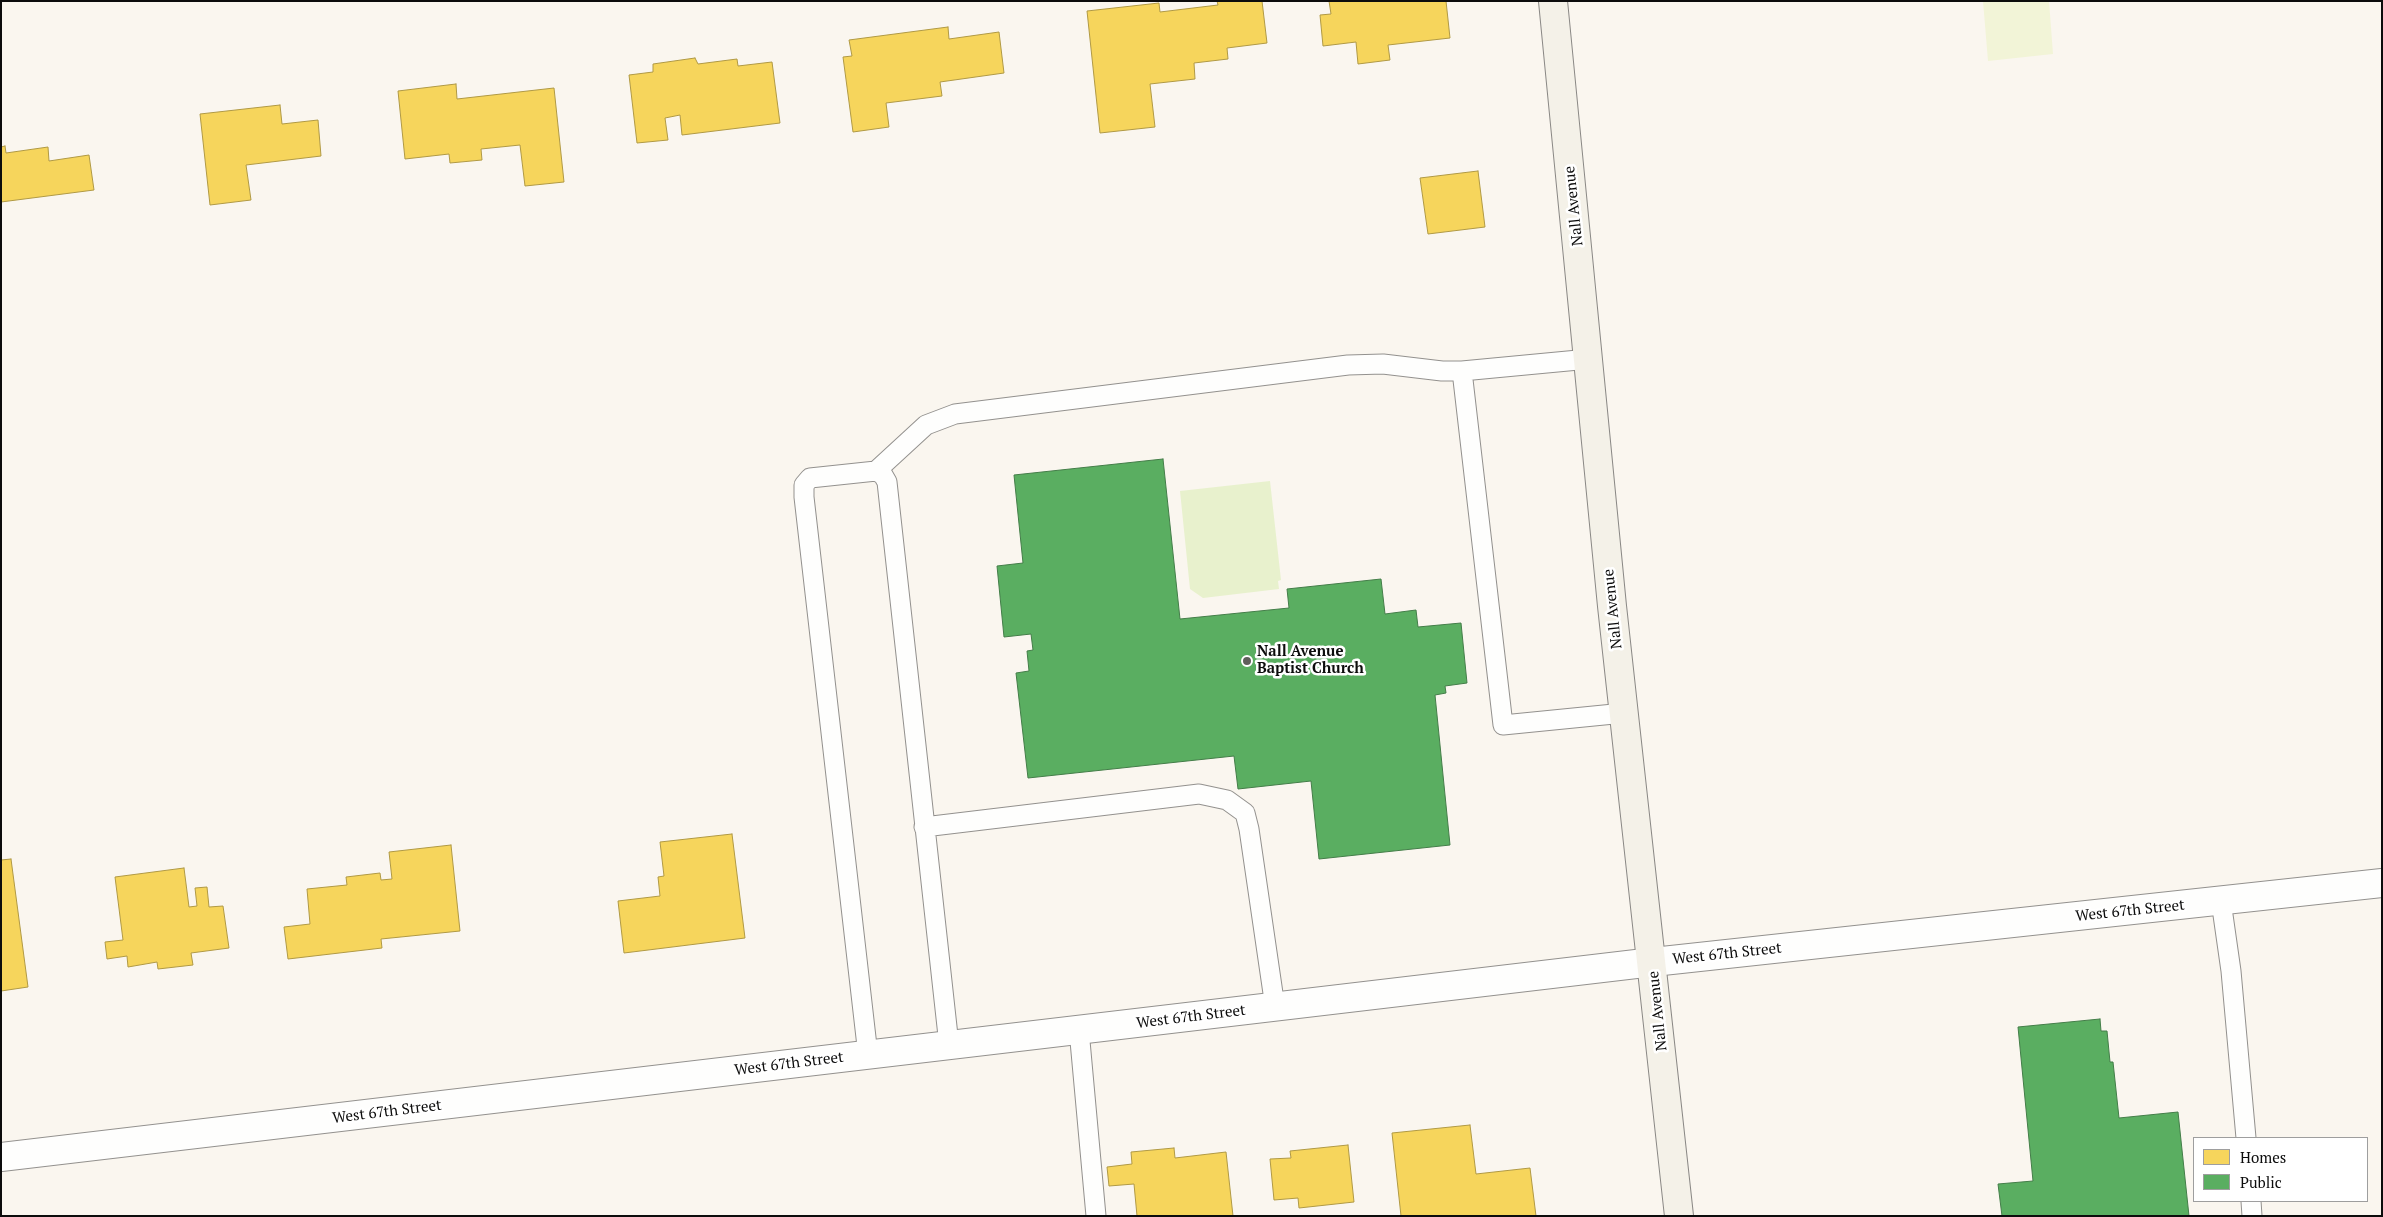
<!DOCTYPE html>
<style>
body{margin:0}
#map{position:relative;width:2383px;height:1217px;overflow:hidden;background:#faf6ef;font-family:"PT Serif",serif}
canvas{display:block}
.frame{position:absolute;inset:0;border:2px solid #0c0c0c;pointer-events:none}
.legend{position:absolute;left:2193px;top:1137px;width:175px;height:65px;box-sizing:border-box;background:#fff;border:1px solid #9e9e9e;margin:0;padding:6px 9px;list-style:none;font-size:15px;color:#0c0c0c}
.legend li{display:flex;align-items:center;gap:10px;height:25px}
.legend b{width:25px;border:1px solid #9e9e9e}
</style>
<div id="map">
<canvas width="2383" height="1217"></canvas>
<div class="frame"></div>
<ul class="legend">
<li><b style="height:14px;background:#f6d55c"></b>Homes</li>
<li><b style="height:14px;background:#5aae61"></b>Public</li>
</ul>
</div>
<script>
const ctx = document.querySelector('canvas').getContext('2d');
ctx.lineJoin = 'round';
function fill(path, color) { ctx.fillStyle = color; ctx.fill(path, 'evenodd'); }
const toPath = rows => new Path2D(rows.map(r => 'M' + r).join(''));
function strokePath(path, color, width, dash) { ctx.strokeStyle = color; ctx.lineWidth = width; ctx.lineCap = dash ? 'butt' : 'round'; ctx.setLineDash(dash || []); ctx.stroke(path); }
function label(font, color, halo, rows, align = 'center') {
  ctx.font = font + ' "PT Serif",serif'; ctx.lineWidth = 5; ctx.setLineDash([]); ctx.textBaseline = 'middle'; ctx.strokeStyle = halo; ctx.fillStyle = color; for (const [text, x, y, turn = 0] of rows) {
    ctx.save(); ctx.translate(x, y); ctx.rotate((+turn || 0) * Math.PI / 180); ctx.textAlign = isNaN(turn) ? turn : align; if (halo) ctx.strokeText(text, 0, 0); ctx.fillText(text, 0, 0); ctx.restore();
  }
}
const green = toPath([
 [1270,481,1281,580,1278,581,1279,589,1203,598,1190,589,1180,491]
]);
const pitch = toPath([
 [1983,1,2049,1,2053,54,1988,61]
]);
const homes = toPath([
 [1217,1,1262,1,1267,43,1227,48,1228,59,1194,63,1195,79,1150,84,1155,127,1100,133,1087,11,1159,3,1160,12,1218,5,1217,1],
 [1329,1,1446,1,1450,38,1388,45,1390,60,1358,64,1356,42,1323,46,1320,15,1331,14,1329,1],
 [948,27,949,39,999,32,1004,73,940,82,942,96,886,103,889,127,853,132,843,57,852,56,849,40,948,27],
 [695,58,698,64,737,59,738,66,772,62,780,123,682,135,680,115,665,118,668,140,637,143,629,75,653,72,653,64,695,58],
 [456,84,457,99,554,88,564,182,525,186,520,145,481,149,482,160,450,163,449,154,405,159,398,91,456,84],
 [280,105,282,124,318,120,321,156,246,165,251,200,210,205,200,114,280,105],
 [5,146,6,153,48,147,49,161,89,155,94,190,1,202,1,147,5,146],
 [1478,171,1485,227,1428,234,1420,178,1478,171],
 [732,834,745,938,624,953,618,901,660,896,658,877,664,876,660,842,732,834],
 [451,845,460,931,381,939,382,948,288,959,284,927,310,924,307,889,347,885,346,877,380,873,381,880,392,879,389,852,451,845],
 [11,859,28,987,1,991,1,860,11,859],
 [184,868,189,907,197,906,195,888,207,887,209,907,223,906,229,948,191,953,193,965,158,969,157,962,128,967,127,956,107,959,105,942,123,940,115,877,184,868],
 [1470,1125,1476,1174,1530,1168,1536,1216,1401,1216,1392,1133,1470,1125],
 [1348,1145,1354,1202,1299,1208,1298,1198,1274,1200,1270,1159,1291,1158,1290,1151,1348,1145],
 [1174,1148,1175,1158,1226,1152,1233,1216,1137,1216,1134,1184,1109,1186,1107,1167,1132,1164,1131,1152,1174,1148]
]);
const public = toPath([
 [1163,459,1180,619,1289,608,1287,589,1381,579,1385,614,1416,610,1418,627,1461,623,1467,683,1445,686,1446,693,1435,695,1450,845,1319,859,1311,781,1238,789,1234,756,1028,778,1016,673,1029,671,1027,651,1033,650,1031,634,1004,637,997,566,1023,563,1014,475,1163,459],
 [2100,1019,2101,1031,2107,1031,2110,1062,2113,1062,2119,1118,2178,1112,2189,1216,2002,1216,1998,1184,2033,1181,2018,1027,2100,1019]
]);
const service = toPath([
 [1462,371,1589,359],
 [876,471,926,425,955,414,1348,365,1383,364,1442,371,1462,371,1503,725,1624,713],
 [924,827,1199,794,1227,800,1245,813,1249,829,1275,1007],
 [2221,901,2231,971,2246,1138],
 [1079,1030,1096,1216],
 [868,1055,804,497,804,485,810,478,876,471,883,475,887,482,949,1045],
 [2251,1201,2252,1216]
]);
const tertiary = toPath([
 [1,1157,1653,962,2382,883]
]);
const secondary = toPath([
 [1553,1,1612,606,1679,1216]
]);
const markers = [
 [1247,661,5,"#5f5e5b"]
];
const streetNames = [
 ["Nall Avenue",1574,206,-96],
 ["Nall Avenue",1613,609,-96],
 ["West 67th Street",2130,911,-6],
 ["West 67th Street",1727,954,-6],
 ["Nall Avenue",1658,1011,-96],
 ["West 67th Street",1191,1017,-7],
 ["West 67th Street",789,1064,-7],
 ["West 67th Street",387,1112,-7]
];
const poiNames = [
 ["Nall Avenue",1257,652],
 ["Baptist Church",1257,669]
];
fill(green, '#e8f1cd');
fill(pitch, '#f2f4d7');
fill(homes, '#f6d55c');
strokePath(homes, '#b09944', 1);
fill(public, '#5aae61');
strokePath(public, '#437d48', 1);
strokePath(service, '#93918e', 21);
strokePath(tertiary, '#93918e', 30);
strokePath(secondary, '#8a8885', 30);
strokePath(service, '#fefefd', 19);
strokePath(tertiary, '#fefefd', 28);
strokePath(secondary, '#f4f1e8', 28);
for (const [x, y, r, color] of markers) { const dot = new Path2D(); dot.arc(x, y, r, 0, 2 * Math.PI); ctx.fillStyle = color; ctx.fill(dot); strokePath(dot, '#fff', 2); }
label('15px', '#0c0c0c', '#fff', streetNames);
label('bold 15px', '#0c0c0c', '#fff', poiNames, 'left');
</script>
